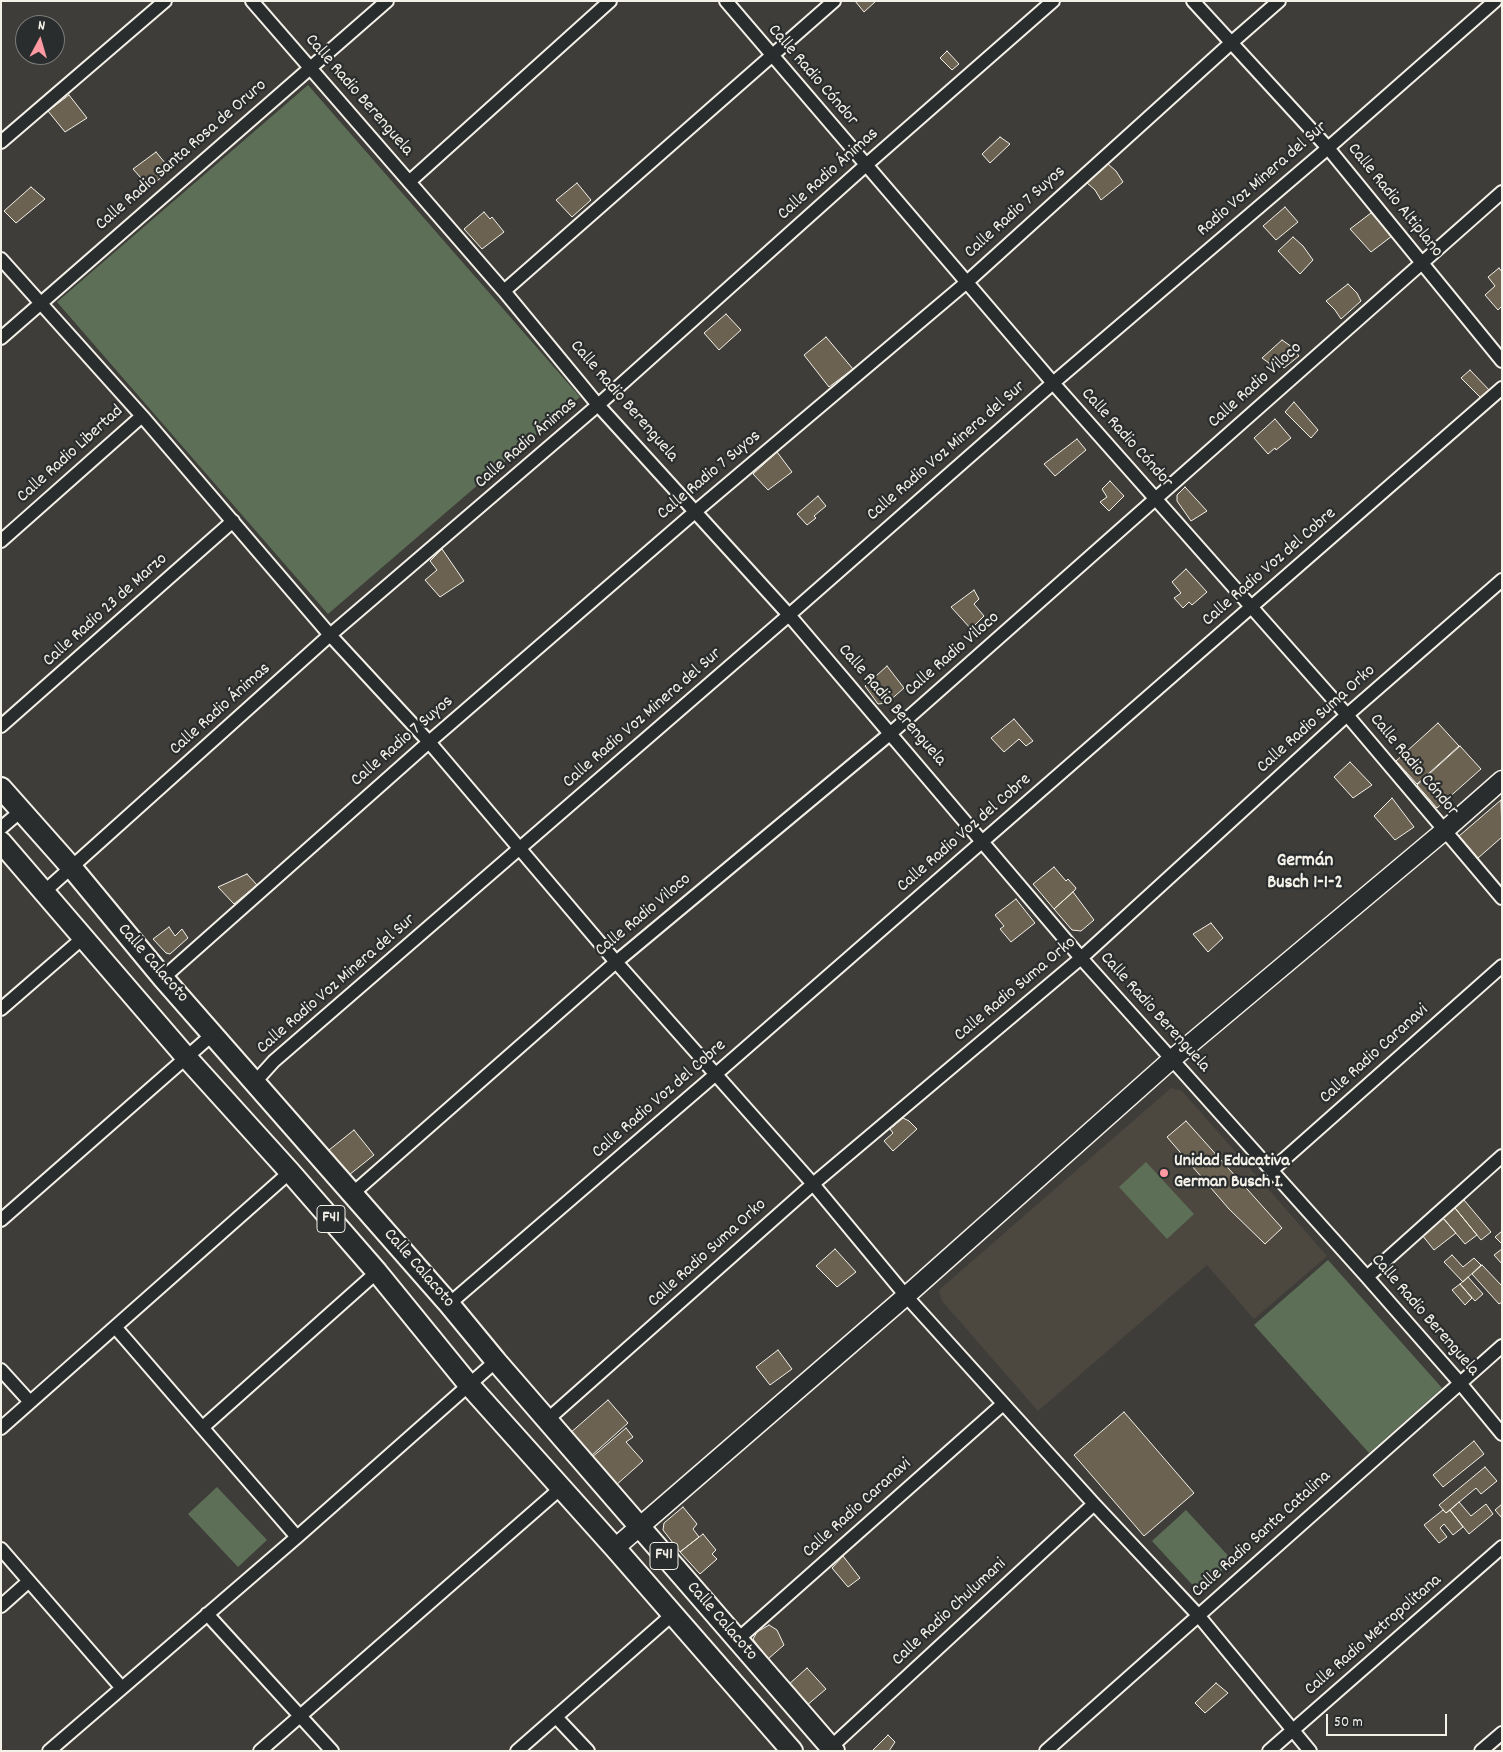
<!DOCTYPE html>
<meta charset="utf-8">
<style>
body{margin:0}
#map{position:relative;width:1503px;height:1752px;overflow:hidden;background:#3e3d39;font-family:Dekko,sans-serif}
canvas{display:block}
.frame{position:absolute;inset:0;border:2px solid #f4f1e8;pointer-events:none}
.north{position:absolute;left:15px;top:15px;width:50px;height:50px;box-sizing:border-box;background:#2a2d2e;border:1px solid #7b7b78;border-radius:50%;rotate:6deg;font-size:14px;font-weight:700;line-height:20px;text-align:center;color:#f4f1e8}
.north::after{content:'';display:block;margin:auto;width:18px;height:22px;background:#ff9aa2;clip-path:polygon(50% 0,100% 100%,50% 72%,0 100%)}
.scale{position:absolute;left:1326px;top:1714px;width:121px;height:22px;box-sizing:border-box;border:2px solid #f4f1e8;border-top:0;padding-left:6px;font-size:15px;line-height:18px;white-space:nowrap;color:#f4f1e8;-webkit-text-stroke:4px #2a2d2e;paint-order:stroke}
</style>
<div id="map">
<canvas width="1503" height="1752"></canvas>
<div class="frame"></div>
<div class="north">N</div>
<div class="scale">50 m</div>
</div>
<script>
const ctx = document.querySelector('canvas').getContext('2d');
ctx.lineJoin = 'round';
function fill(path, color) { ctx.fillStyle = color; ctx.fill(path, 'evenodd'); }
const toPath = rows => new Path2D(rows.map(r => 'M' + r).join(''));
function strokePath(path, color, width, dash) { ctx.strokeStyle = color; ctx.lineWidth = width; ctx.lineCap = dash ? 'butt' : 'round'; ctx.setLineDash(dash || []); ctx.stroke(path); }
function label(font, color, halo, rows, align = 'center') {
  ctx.font = font + ' Dekko,sans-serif'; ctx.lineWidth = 4.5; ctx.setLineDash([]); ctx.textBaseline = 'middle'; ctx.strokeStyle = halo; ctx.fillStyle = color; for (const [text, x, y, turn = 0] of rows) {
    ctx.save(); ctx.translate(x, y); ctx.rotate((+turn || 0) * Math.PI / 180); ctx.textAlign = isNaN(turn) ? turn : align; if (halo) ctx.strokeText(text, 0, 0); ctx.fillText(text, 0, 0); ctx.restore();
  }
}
const built = toPath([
 [1171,1088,1182,1091,1327,1256,1254,1319,1207,1265,1038,1411,942,1301,939,1290]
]);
const green = toPath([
 [308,85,580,397,328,614,57,302],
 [1146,1162,1194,1214,1167,1239,1119,1187],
 [1328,1260,1442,1388,1369,1453,1254,1325],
 [217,1487,267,1540,238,1567,188,1514],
 [1186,1510,1233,1561,1199,1592,1152,1541]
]);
const building = toPath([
 [855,1,876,1,864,12,855,1],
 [947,51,959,64,952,70,940,58,947,51],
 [69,95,87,118,65,132,48,111,69,95],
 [1000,137,1010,144,990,163,982,154,1000,137],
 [156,152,171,170,149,187,133,169,156,152],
 [1108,164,1116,171,1123,182,1101,200,1095,190,1086,182,1108,164],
 [577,183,591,200,572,217,556,200,577,183],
 [31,187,45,199,16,223,4,211,31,187],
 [1285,207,1298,222,1276,240,1263,226,1285,207],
 [484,212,490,219,492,217,504,232,482,249,464,229,484,212],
 [1371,213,1392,236,1371,252,1350,229,1371,213],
 [1293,237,1303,246,1313,260,1300,274,1278,251,1293,237],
 [1499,268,1502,272,1502,306,1498,310,1485,295,1495,286,1488,277,1499,268],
 [1348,284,1357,293,1361,301,1341,319,1335,310,1326,301,1348,284],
 [726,314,741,330,719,350,704,333,726,314],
 [826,337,853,369,829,387,804,355,826,337],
 [1282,340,1292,347,1299,356,1284,368,1277,361,1271,368,1269,363,1262,358,1282,340],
 [1470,370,1492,393,1483,400,1461,378,1470,370],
 [1294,402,1318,430,1311,438,1285,412,1294,402],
 [1275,419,1291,438,1276,450,1275,448,1268,454,1254,438,1275,419],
 [1077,439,1086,450,1055,476,1044,464,1077,439],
 [777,452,792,472,768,490,753,474,777,452],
 [1110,481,1124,496,1109,511,1100,502,1107,497,1102,489,1110,481],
 [1185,487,1207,511,1191,521,1177,501,1177,495,1185,487],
 [818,496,826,506,814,516,816,518,807,525,797,514,818,496],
 [442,549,464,581,440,597,425,580,437,570,430,561,442,549],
 [1186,569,1207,592,1192,605,1189,602,1183,608,1174,598,1181,593,1172,582,1186,569],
 [974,590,979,599,974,604,984,616,971,629,951,607,974,590],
 [887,666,904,688,887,703,878,704,865,686,887,666],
 [1014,719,1033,741,1026,746,1019,739,1004,752,991,738,1014,719],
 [1438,723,1459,746,1417,784,1396,761,1438,723],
 [1460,746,1481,769,1437,808,1417,785,1460,746],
 [1350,762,1372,785,1353,798,1334,777,1350,762],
 [1392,798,1414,827,1395,840,1374,816,1392,798],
 [1501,800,1502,837,1478,858,1459,836,1501,800],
 [1054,867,1066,881,1068,879,1076,888,1075,890,1054,909,1033,884,1054,867],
 [247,874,257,885,234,904,218,887,247,874],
 [1073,892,1094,920,1081,931,1072,930,1054,909,1073,892],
 [1016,899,1035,923,1011,942,1000,929,1004,926,995,915,1016,899],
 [1211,923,1223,938,1208,952,1193,934,1211,923],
 [169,927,175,936,182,929,188,938,170,954,166,953,153,939,169,927],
 [903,1118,909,1121,917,1129,893,1151,884,1141,893,1133,890,1129,903,1118],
 [1186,1121,1282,1228,1265,1244,1229,1209,1167,1137,1186,1121],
 [354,1130,374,1155,349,1175,329,1150,354,1130],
 [1464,1200,1491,1232,1481,1240,1455,1208,1464,1200],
 [1455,1208,1477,1235,1465,1244,1443,1218,1455,1208],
 [1443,1218,1456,1233,1434,1250,1422,1235,1443,1218],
 [1502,1231,1502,1244,1495,1237,1502,1231],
 [835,1249,856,1272,837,1287,816,1266,835,1249],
 [1502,1249,1502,1264,1494,1255,1502,1249],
 [1452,1255,1463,1267,1474,1258,1481,1265,1463,1282,1444,1262,1452,1255],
 [1482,1265,1502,1286,1502,1302,1499,1304,1472,1274,1482,1265],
 [1468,1277,1483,1294,1475,1301,1460,1284,1468,1277],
 [1460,1284,1472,1298,1465,1305,1452,1290,1460,1284],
 [778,1350,792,1369,770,1385,756,1367,778,1350],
 [608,1400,628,1423,590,1457,569,1434,608,1400],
 [1124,1412,1194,1493,1144,1536,1074,1455,1124,1412],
 [626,1428,633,1437,626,1442,643,1461,615,1486,591,1458,626,1428],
 [1474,1441,1484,1454,1443,1487,1433,1475,1474,1441],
 [1485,1467,1497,1481,1481,1494,1476,1488,1446,1513,1439,1505,1485,1467],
 [1459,1502,1471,1516,1486,1504,1493,1514,1469,1534,1450,1510,1459,1502],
 [1502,1504,1502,1518,1495,1510,1502,1504],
 [683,1507,697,1524,693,1529,699,1537,680,1552,663,1530,664,1523,683,1507],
 [1443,1510,1446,1513,1450,1510,1463,1527,1453,1535,1444,1524,1440,1528,1447,1537,1439,1543,1424,1525,1443,1510],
 [703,1534,716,1550,712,1554,717,1559,700,1574,680,1552,703,1534],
 [843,1556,860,1578,848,1587,832,1568,843,1556],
 [769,1625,777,1630,784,1645,768,1659,753,1639,757,1632,769,1625],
 [807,1668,826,1689,806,1706,788,1685,807,1668],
 [1216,1683,1228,1693,1205,1713,1195,1703,1216,1683],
 [888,1735,895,1742,889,1751,872,1751,888,1735]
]);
const street = toPath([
 [252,1,504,291,598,405,789,615,1081,958,1367,1277,1460,1383,1502,1434],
 [726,1,1053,383,1347,715,1502,898],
 [1193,1,1328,148,1502,361],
 [1,142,165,1],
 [409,182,610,1],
 [1,259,142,416,330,635,429,742,616,962,813,1184,906,1296,1094,1504,1198,1615,1310,1751],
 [504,291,834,1],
 [1,338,387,1],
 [1,541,142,416],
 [1,726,233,521],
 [1,828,21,811],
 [45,891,330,635,598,405,866,165,1053,1],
 [163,978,429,742,696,511,967,282,1231,43,1279,1],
 [1,1009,84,937],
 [255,1082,274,1061,789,615,1053,383,1328,148,1495,1],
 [1272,1170,1502,966],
 [352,1194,616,962,891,733,1502,192],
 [1,1220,213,1034],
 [1367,1277,1502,1156],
 [449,1304,716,1074,1502,388],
 [116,1328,297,1537],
 [1,1370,30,1402],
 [547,1420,813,1184,1081,958,1347,715,1502,580],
 [203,1427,377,1272],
 [1,1428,290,1172],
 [1,1549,121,1687],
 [1,1606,29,1581],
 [207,1614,332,1751],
 [737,1640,1003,1404],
 [556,1717,588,1751],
 [831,1747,1094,1504],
 [49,1751,297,1537,496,1361],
 [260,1751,561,1488],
 [517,1751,673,1614],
 [1046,1751,1502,1346],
 [1269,1751,1502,1547],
 [1481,1751,1502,1733]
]);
const secondary = toPath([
 [615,1548,906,1296,1171,1060,1444,831,1502,780]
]);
const primary = toPath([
 [1,788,72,868,163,978,449,1304,496,1361,834,1751],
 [1,842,186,1057,290,1172,377,1272,469,1385,615,1548,792,1751]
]);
const markers = [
 [1164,1173,5,"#ff9aa2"]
];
const shields = [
 [331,1219,28],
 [664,1556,28]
];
const shieldNames = [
 ["F41",331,1219],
 ["F41",664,1556]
];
const streetNames = [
 ["Calle Radio Cóndor",812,76,49],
 ["Calle Radio Berenguela",358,96,49],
 ["Calle Radio Santa Rosa de Oruro",182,156,-41],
 ["Calle Radio Ánimas",829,175,-42],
 ["Radio Voz Minera del Sur",1263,180,-41],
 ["Calle Radio Altiplano",1394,201,51],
 ["Calle Radio 7 Suyos",1016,213,-42],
 ["Calle Radio Viloco",1256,386,-42],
 ["Calle Radio Berenguela",623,402,49],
 ["Calle Radio Cóndor",1126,439,48],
 ["Calle Radio Ánimas",527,444,-41],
 ["Calle Radio Voz Minera del Sur",947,452,-41],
 ["Calle Radio Libertad",71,455,-42],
 ["Calle Radio 7 Suyos",710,476,-40],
 ["Calle Radio Voz del Cobre",1270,568,-41],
 ["Calle Radio 23 de Marzo",106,611,-42],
 ["Calle Radio Viloco",953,655,-41],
 ["Calle Radio Berenguela",891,706,49],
 ["Calle Radio Ánimas",221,710,-42],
 ["Calle Radio Voz Minera del Sur",643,719,-41],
 ["Calle Radio Suma Orko",1317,720,-42],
 ["Calle Radio 7 Suyos",403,742,-41],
 ["Calle Radio Cóndor",1413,766,50],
 ["Calle Radio Voz del Cobre",965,834,-41],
 ["Calle Radio Viloco",644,916,-40],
 ["Calle Calacoto",152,964,49],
 ["Calle Radio Voz Minera del Sur",337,985,-41],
 ["Calle Radio Suma Orko",1016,990,-40],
 ["Calle Radio Berenguela",1154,1013,48],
 ["Calle Radio Caranavi",1375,1055,-42],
 ["Calle Radio Voz del Cobre",660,1100,-41],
 ["Calle Radio Suma Orko",708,1254,-42],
 ["Calle Calacoto",418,1269,49],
 ["Calle Radio Berenguela",1424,1316,49],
 ["Calle Radio Caranavi",858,1509,-42],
 ["Calle Radio Santa Catalina",1262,1535,-42],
 ["Calle Radio Chulumani",950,1613,-43],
 ["Calle Calacoto",721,1622,49],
 ["Calle Radio Metropolitana",1374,1636,-41]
];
const poiNames = [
 ["Unidad Educativa",1174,1163],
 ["German Busch I.",1174,1184]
];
const neighbourhoodNames = [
 ["Germán",1305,862],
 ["Busch 1-1-2",1305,884]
];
fill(built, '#4c4840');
fill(green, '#5e6f58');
fill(building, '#6b6252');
strokePath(building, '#f4f1e8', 1);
strokePath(street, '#f4f1e8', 16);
strokePath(secondary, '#f4f1e8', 21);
strokePath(primary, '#f4f1e8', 24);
strokePath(street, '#2a2d2e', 12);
strokePath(secondary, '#2a2d2e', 18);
strokePath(primary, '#2a2d2e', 20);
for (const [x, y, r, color] of markers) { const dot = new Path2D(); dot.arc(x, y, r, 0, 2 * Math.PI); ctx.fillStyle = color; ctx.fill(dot); strokePath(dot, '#2a2d2e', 2); }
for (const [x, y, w] of shields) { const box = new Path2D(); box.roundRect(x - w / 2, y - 13.5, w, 27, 4); ctx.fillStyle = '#2a2d2e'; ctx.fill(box); strokePath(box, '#f4f1e8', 1); }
label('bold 16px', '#f4f1e8', null, shieldNames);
label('18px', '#f4f1e8', '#2a2d2e', streetNames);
label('bold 18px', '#f4f1e8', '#2a2d2e', poiNames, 'left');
label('bold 19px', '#f4f1e8', '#2a2d2e', neighbourhoodNames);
</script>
